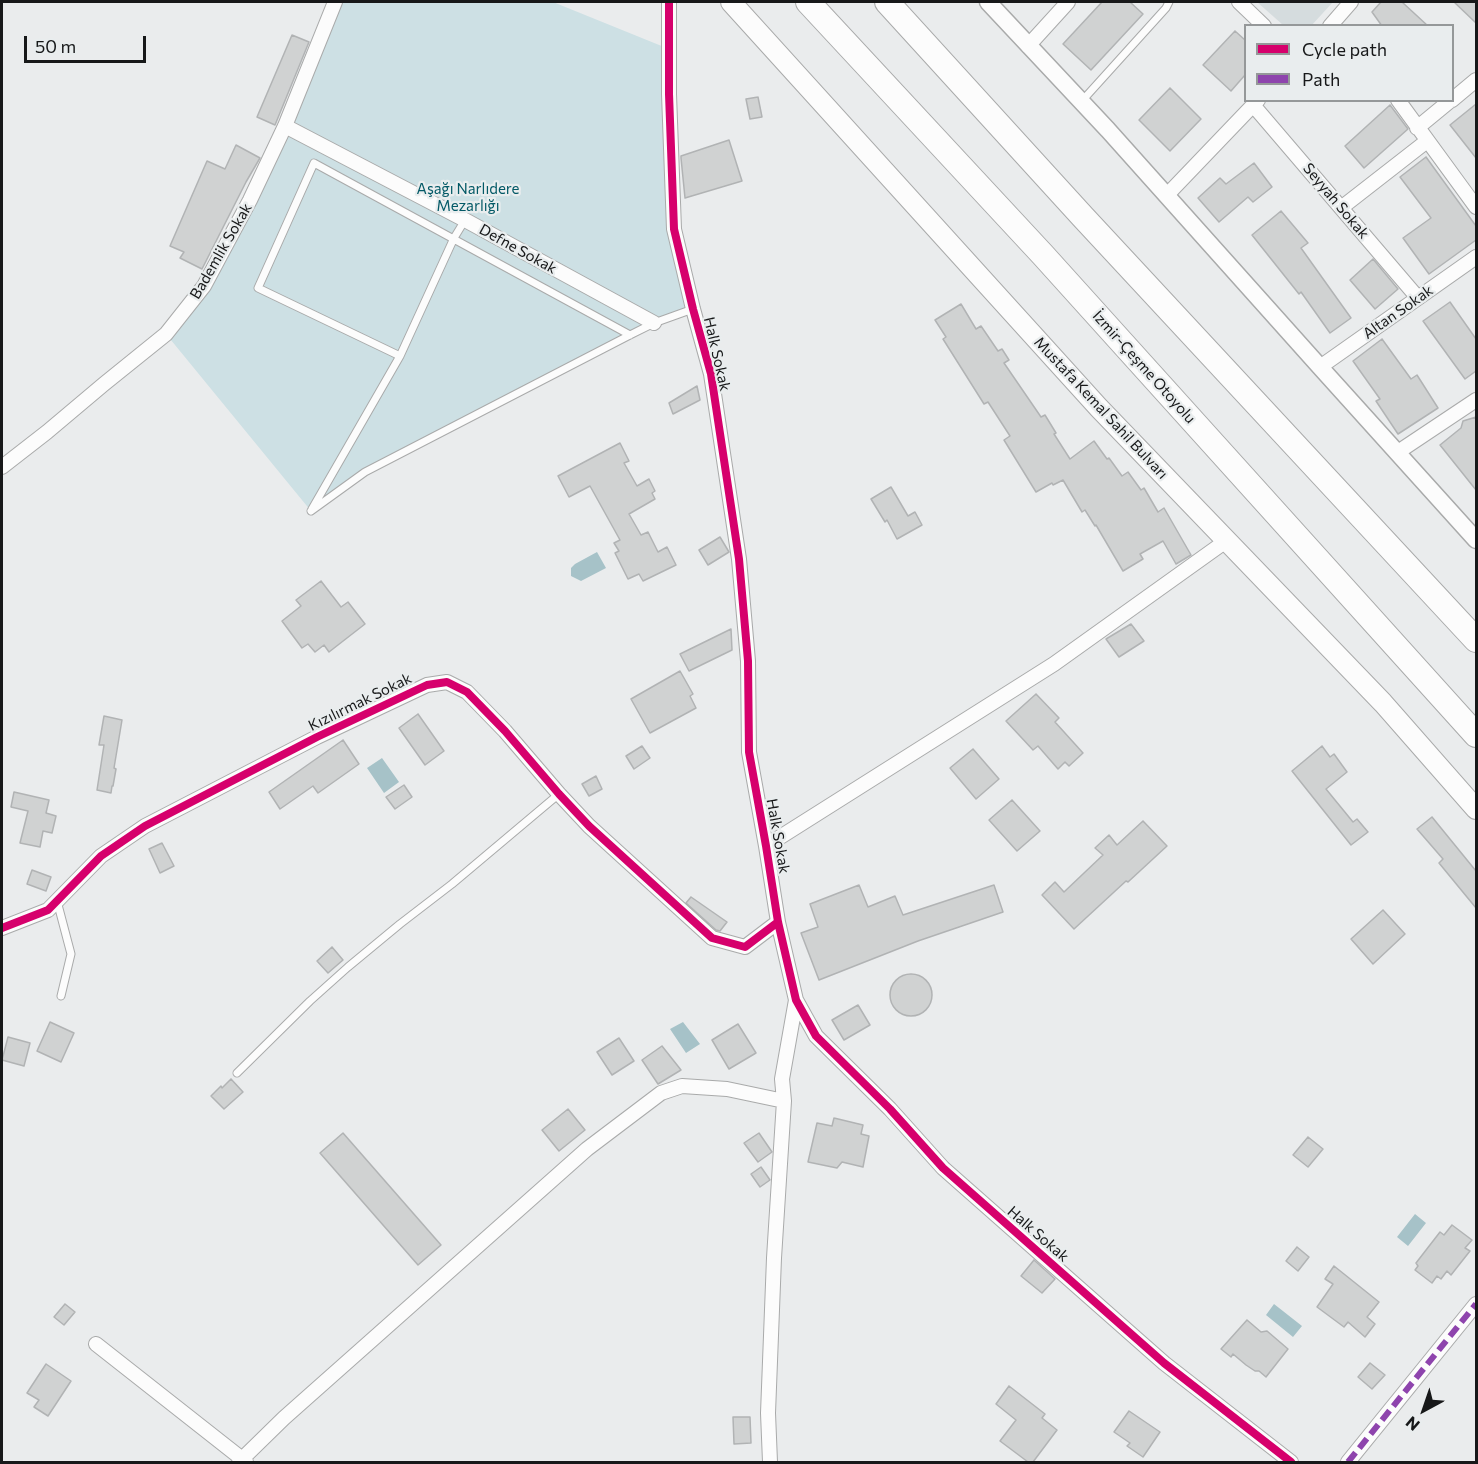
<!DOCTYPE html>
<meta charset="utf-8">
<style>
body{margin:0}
#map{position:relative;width:1478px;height:1464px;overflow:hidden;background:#eaeced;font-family:Commissioner,sans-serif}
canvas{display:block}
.frame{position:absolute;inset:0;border:3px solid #171819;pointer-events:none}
.legend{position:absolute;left:1244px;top:24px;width:210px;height:78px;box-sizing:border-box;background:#e9edee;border:2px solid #959899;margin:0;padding:8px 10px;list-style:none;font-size:18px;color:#171819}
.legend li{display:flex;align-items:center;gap:12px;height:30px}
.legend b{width:30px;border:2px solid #959899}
.north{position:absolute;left:1394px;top:1380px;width:60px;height:60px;-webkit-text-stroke:4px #e9edee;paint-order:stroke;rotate:220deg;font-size:16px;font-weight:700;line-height:24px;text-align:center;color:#171819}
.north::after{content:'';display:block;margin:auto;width:21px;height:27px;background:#171819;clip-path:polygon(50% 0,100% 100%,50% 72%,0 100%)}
.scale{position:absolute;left:24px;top:36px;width:122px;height:27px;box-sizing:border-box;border:3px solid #171819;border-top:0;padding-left:8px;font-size:18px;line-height:21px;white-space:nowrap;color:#171819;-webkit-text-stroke:4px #e9edee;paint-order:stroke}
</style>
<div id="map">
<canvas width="1478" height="1464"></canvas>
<div class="frame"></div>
<ul class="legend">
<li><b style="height:8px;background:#d6006c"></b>Cycle path</li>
<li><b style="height:8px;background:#8e44ad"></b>Path</li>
</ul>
<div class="north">N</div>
<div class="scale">50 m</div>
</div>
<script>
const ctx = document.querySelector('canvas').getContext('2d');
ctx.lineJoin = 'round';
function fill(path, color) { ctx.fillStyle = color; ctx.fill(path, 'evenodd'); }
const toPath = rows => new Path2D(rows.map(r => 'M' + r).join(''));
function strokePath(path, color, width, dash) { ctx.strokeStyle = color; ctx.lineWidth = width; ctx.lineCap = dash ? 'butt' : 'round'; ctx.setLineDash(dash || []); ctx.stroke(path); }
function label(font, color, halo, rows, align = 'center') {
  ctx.font = font + ' Commissioner,sans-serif'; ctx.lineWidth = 4.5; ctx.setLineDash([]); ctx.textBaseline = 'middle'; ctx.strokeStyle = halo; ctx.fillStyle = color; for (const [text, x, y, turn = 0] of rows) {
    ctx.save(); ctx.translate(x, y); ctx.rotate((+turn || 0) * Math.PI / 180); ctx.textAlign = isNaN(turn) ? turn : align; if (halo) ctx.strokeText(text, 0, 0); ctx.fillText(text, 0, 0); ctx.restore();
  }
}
const built = toPath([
 [1257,2,1333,2,1311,26,1283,25]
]);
const green = toPath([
 [335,2,553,2,669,49,674,229,693,309,654,323,365,472,311,511,166,334,204,286]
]);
const water = toPath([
 [597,552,606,568,581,581,571,576,571,568,575,564],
 [382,758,399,782,384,793,367,768],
 [683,1022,700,1044,686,1053,670,1029],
 [1415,1214,1426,1223,1408,1246,1397,1237],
 [1274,1304,1302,1326,1293,1337,1266,1315]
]);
const building = toPath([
 [1102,2,1130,2,1143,14,1091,70,1063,44,1102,2],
 [1381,2,1402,2,1428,26,1382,26,1372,12,1381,2],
 [1454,2,1476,2,1476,23,1454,2],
 [1235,31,1245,40,1245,75,1231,91,1203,65,1235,31],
 [292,35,309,42,275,125,257,117,292,35],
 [1170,88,1201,119,1170,151,1139,120,1170,88],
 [758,97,762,117,750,119,746,99,758,97],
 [1476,104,1476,158,1450,125,1476,104],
 [1390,105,1408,129,1364,168,1345,146,1390,105],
 [729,140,742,181,685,198,681,158,681,156,729,140],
 [236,145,260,158,246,182,202,269,180,258,184,252,170,246,207,161,225,169,236,145],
 [1426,157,1476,226,1476,240,1429,274,1403,238,1431,218,1400,177,1426,157],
 [1254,163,1272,187,1253,202,1248,197,1219,222,1198,198,1220,178,1226,184,1254,163],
 [1281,211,1308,243,1301,248,1351,318,1330,333,1301,292,1299,294,1252,235,1281,211],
 [1373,259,1398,289,1375,309,1350,280,1373,259],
 [1450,302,1476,339,1476,371,1465,379,1423,321,1450,302],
 [961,304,976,329,981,326,998,351,1002,349,1009,360,1004,363,1041,417,1045,415,1056,433,1054,434,1070,459,1094,441,1107,459,1109,458,1122,476,1128,472,1141,490,1144,488,1158,512,1164,508,1191,555,1176,564,1163,541,1140,554,1143,559,1123,571,1096,525,1095,526,1085,510,1082,512,1063,480,1053,485,1052,483,1036,492,1004,440,1010,436,988,402,984,404,943,339,946,337,935,320,961,304],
 [1382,339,1411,379,1417,375,1438,408,1398,434,1376,401,1380,399,1353,361,1382,339],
 [697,386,700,400,673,414,669,403,697,386],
 [1476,417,1476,490,1440,445,1461,428,1463,421,1476,417],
 [620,443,629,461,624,463,637,486,649,479,655,491,652,493,655,499,629,514,641,535,648,532,658,552,667,547,676,565,643,581,639,574,628,579,615,553,619,551,614,543,620,540,590,486,569,497,558,476,620,443],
 [891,487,908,516,915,512,922,525,897,539,887,520,885,522,871,499,891,487],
 [720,537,729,552,708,565,699,550,720,537],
 [321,581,341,607,348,602,365,624,329,652,324,645,315,652,308,644,302,648,282,621,301,606,296,600,321,581],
 [1131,624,1144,641,1119,657,1106,639,1131,624],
 [731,629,732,650,689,671,680,654,731,629],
 [680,671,693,694,690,696,696,708,650,733,631,699,680,671],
 [1036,694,1059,718,1055,722,1083,753,1069,766,1065,762,1058,769,1038,746,1033,750,1006,721,1036,694],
 [418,714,444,751,425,765,399,728,418,714],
 [104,716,122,720,114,768,116,769,113,786,112,786,111,793,97,790,104,745,99,745,104,716],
 [343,740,359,764,318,793,313,786,280,809,269,792,343,740],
 [642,746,650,758,634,769,626,756,642,746],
 [1322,746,1330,757,1334,754,1347,772,1326,789,1353,822,1357,819,1368,832,1351,845,1292,771,1322,746],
 [973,749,999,779,976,799,950,768,973,749],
 [596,776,602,789,589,796,582,784,596,776],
 [404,785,412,797,395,809,386,797,404,785],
 [14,792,49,800,46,813,56,816,52,833,43,831,40,847,20,843,28,811,11,807,14,792],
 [1012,800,1040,831,1017,851,989,820,1012,800],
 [1432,817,1476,871,1476,908,1439,863,1443,859,1417,829,1432,817],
 [1143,821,1167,846,1128,882,1126,881,1074,929,1042,895,1055,882,1064,892,1103,855,1095,848,1109,835,1117,845,1143,821],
 [162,843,174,866,160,873,149,849,162,843],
 [32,870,51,877,46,891,27,884,32,870],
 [859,885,868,907,895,896,903,915,994,885,1003,912,918,941,819,980,801,933,818,927,810,904,859,885],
 [691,897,727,922,720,931,716,930,686,903,691,897],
 [1383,910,1405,934,1373,964,1351,939,1383,910],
 [332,947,343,960,328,973,317,961,332,947],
 '890 995a21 21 0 1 1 42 0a21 21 0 1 1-42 0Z',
 [858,1005,870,1025,844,1040,832,1020,858,1005],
 [50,1022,74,1033,61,1062,37,1051,50,1022],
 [738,1024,756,1053,729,1069,712,1040,738,1024],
 [8,1037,30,1043,24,1066,2,1060,8,1037],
 [619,1038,634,1061,612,1075,597,1052,619,1038],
 [662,1046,681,1070,658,1084,642,1060,662,1046],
 [231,1079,243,1092,224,1109,211,1096,221,1086,222,1088,231,1079],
 [568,1109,585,1130,559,1151,542,1130,568,1109],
 [834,1118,863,1125,861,1134,869,1136,863,1167,842,1162,837,1168,808,1162,817,1123,832,1126,834,1118],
 [343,1133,441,1245,418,1265,320,1153,343,1133],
 [759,1133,772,1152,758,1162,744,1143,759,1133],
 [1308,1137,1323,1149,1308,1167,1293,1155,1308,1137],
 [761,1167,770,1180,760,1187,751,1174,761,1167],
 [1452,1225,1472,1240,1465,1248,1470,1251,1451,1275,1447,1271,1441,1279,1437,1276,1432,1283,1415,1270,1418,1266,1416,1263,1440,1232,1444,1235,1452,1225],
 [1297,1247,1309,1257,1298,1271,1286,1261,1297,1247],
 [1034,1260,1055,1279,1042,1293,1021,1276,1034,1260],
 [1334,1266,1379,1302,1367,1317,1375,1324,1365,1337,1348,1322,1344,1327,1317,1307,1333,1284,1325,1279,1334,1266],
 [65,1304,75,1312,64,1325,54,1317,65,1304],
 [1247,1320,1261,1332,1267,1331,1288,1349,1266,1377,1259,1371,1255,1371,1246,1365,1233,1354,1231,1357,1221,1349,1247,1320],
 [1370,1363,1385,1375,1372,1389,1358,1377,1370,1363],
 [46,1364,71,1381,48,1416,34,1407,39,1400,27,1393,46,1364],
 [1009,1386,1045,1414,1042,1418,1057,1430,1033,1462,1028,1462,1000,1441,1016,1420,996,1404,1009,1386],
 [1129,1411,1160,1432,1143,1457,1127,1446,1130,1443,1114,1432,1129,1411],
 [733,1417,750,1417,751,1443,734,1444,733,1417]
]);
const service = toPath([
 [1081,102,1166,8,1169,2],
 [400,356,258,288,314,163,630,335],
 [312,509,400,356,454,238,465,220],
 [311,511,365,472,630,335,654,323,693,309],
 [57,901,71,954,61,996],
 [237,1073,310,1001,348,967,400,924,452,884,559,794]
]);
const minor = toPath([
 [669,2,669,94,674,229,693,309,711,374,739,559,748,661,749,752,766,846,778,922,796,1000,816,1036,890,1109,943,1168,1164,1363,1291,1462],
 [1239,2,1264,26],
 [1330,26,1351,2],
 [1028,46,1068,2],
 [1398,100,1476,207],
 [1452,100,1476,80],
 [1253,105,1418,298],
 [285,126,465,220,654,323],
 [1417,128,1451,100],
 [1167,195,1258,100],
 [1341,208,1427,141],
 [1320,367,1476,257],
 [1398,452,1476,400],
 [2,467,47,432,104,384,166,334,204,286,250,200,285,126,335,2],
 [766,846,1054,664,1226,541],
 [2,928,48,910,101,856,145,826,317,737,427,685,447,682,467,692,505,731,559,794,589,826,712,938,745,947,778,922],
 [96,1344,246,1462],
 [239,1462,284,1418,587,1149,661,1093,682,1086,727,1089,784,1101],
 [770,1462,768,1413,774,1258,784,1101,782,1079,796,1000],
 [1348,1462,1476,1304]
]);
const tertiary = toPath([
 [988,2,1108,130,1320,367,1476,540]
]);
const secondary = toPath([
 [731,2,1099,408,1383,703,1476,809]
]);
const motorway = toPath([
 [808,2,1043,255,1476,735],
 [887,2,1083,217,1476,640]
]);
const quiet = toPath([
 [1348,1462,1476,1304]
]);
const cycleway = toPath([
 [669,2,669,94,674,229,693,309,711,374,739,559,748,661,749,752,766,846,778,922,796,1000,816,1036,890,1109,943,1168,1164,1363,1291,1462],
 [2,928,48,910,101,856,145,826,317,737,427,685,447,682,467,692,505,731,559,794,589,826,712,938,745,947,778,922]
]);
const parkNames = [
 ["Aşağı Narlıdere",468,189],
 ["Mezarlığı",468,206]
];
const streetNames = [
 ["Seyyah Sokak",1336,201,50],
 ["Defne Sokak",518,249,29],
 ["Bademlik Sokak",221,251,-60],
 ["Altan Sokak",1398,312,-35],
 ["Halk Sokak",717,354,77],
 ["İzmir-Çeşme Otoyolu",1144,367,48],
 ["Mustafa Kemal Sahil Bulvarı",1101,408,47],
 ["Kızılırmak Sokak",360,702,-26],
 ["Halk Sokak",778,836,80],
 ["Halk Sokak",1038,1234,41]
];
fill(built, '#d5dcde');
fill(green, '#cde0e4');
fill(water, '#a6c2c8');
fill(building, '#d0d2d2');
strokePath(building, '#b1b3b4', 1.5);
strokePath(service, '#a9aaaa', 9);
strokePath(minor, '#a9aaaa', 16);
strokePath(tertiary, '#a9aaaa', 19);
strokePath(secondary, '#a9aaaa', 22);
strokePath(motorway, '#a9aaaa', 26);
strokePath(service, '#fcfcfc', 7);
strokePath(minor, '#fcfcfc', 14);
strokePath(tertiary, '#fcfcfc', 16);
strokePath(secondary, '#fcfcfc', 20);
strokePath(motorway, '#fcfcfc', 24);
strokePath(quiet, '#8e44ad', 6, [12, 6]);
strokePath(cycleway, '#d6006c', 8);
label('15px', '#035966', '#e9edee', parkNames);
label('15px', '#171819', '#e9edee', streetNames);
</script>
